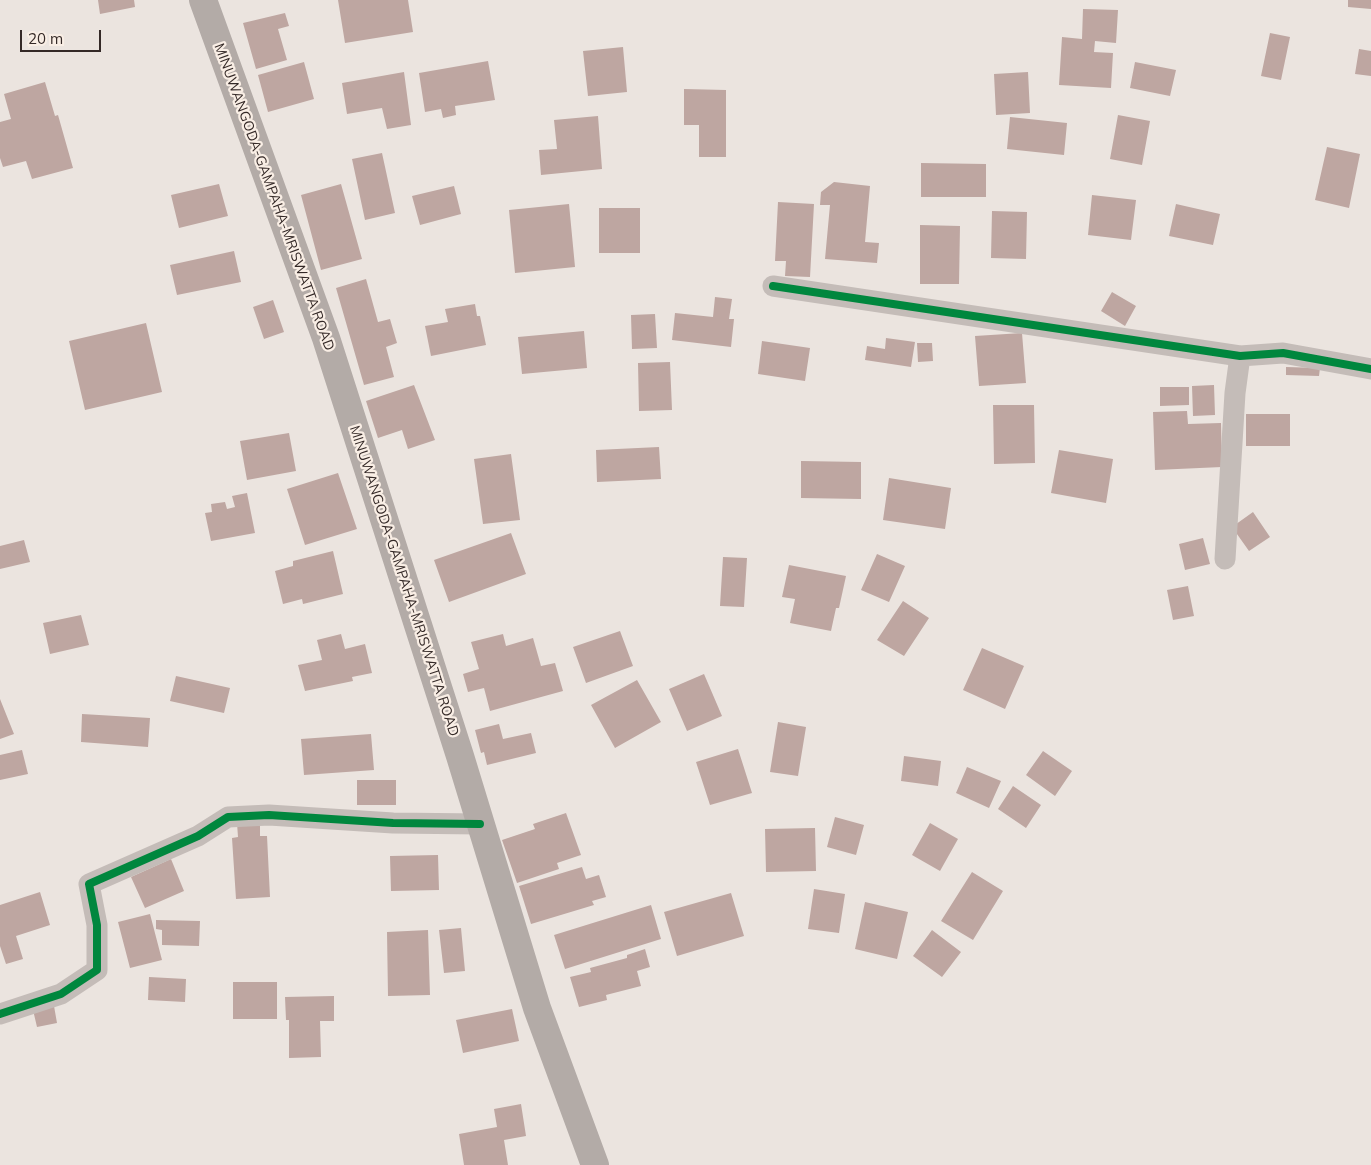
<!DOCTYPE html>
<style>
body{margin:0}
#map{position:relative;width:1371px;height:1165px;overflow:hidden;background:#ebe4df;font-family:Mulish,sans-serif}
canvas{display:block}
.scale{position:absolute;left:20px;top:30px;width:81px;height:22px;box-sizing:border-box;border:2px solid #342927;border-top:0;padding-left:6px;font-size:15px;line-height:18px;white-space:nowrap;color:#342927;-webkit-text-stroke:4px #f9eee5;paint-order:stroke}
</style>
<div id="map">
<canvas width="1371" height="1165"></canvas>
<div class="scale">20 m</div>
</div>
<script>
const ctx = document.querySelector('canvas').getContext('2d');
ctx.lineJoin = 'round';
function fill(path, color) { ctx.fillStyle = color; ctx.fill(path, 'evenodd'); }
const toPath = rows => new Path2D(rows.map(r => 'M' + r).join(''));
function strokePath(path, color, width, dash) { ctx.strokeStyle = color; ctx.lineWidth = width; ctx.lineCap = dash ? 'butt' : 'round'; ctx.setLineDash(dash || []); ctx.stroke(path); }
function label(font, color, halo, rows, align = 'center') {
  ctx.font = font + ' Mulish,sans-serif'; ctx.lineWidth = 4.5; ctx.setLineDash([]); ctx.textBaseline = 'middle'; ctx.strokeStyle = halo; ctx.fillStyle = color; for (const [text, x, y, turn = 0] of rows) {
    ctx.save(); ctx.translate(x, y); ctx.rotate((+turn || 0) * Math.PI / 180); ctx.textAlign = isNaN(turn) ? turn : align; if (halo) ctx.strokeText(text, 0, 0); ctx.fillText(text, 0, 0); ctx.restore();
  }
}
const building = toPath([
 [98,0,134,0,135,7,100,14],
 [338,0,408,0,413,32,345,43],
 [1348,0,1371,0,1371,9,1348,7],
 [1083,9,1118,10,1116,43,1095,41,1094,52,1113,53,1111,88,1059,85,1062,37,1082,39],
 [285,13,289,26,278,29,287,60,256,69,243,23],
 [1270,33,1290,37,1281,80,1261,76],
 [623,47,627,92,588,96,583,51],
 [1359,49,1371,51,1371,76,1355,74],
 [488,61,495,100,455,106,456,115,443,118,441,109,425,112,419,73],
 [304,62,314,99,268,112,258,75],
 [1135,62,1176,70,1170,96,1130,88],
 [404,72,411,125,387,129,382,108,347,114,342,83],
 [1028,72,1030,113,996,115,994,74],
 [45,82,55,116,58,115,73,168,32,179,26,161,3,167,0,158,0,122,11,119,4,94],
 [684,89,726,90,726,157,699,157,699,125,684,125],
 [1118,115,1150,121,1142,165,1110,159],
 [598,116,602,169,541,175,539,150,557,149,554,120],
 [1010,117,1067,123,1064,155,1007,149],
 [1327,147,1360,154,1349,208,1315,200],
 [382,153,395,213,365,220,352,159],
 [921,163,986,164,986,197,921,197],
 [834,182,870,186,865,242,879,243,877,263,825,259,830,205,820,205,821,192],
 [219,184,228,216,179,228,171,195],
 [341,184,362,259,321,270,301,195],
 [454,186,461,214,420,225,412,196],
 [1092,195,1136,200,1131,240,1088,235],
 [778,202,814,204,810,277,785,276,786,261,775,261],
 [569,204,575,267,515,273,509,210],
 [1176,204,1220,214,1213,245,1169,236],
 [599,208,640,208,640,253,599,253],
 [992,211,1027,212,1026,259,991,258],
 [920,225,960,226,959,284,920,284],
 [234,251,241,282,177,295,170,265],
 [366,279,378,322,390,319,397,343,386,347,394,377,364,385,336,288],
 [1112,292,1136,306,1125,326,1101,311],
 [715,297,732,299,729,319,734,319,731,347,672,340,675,313,713,317],
 [273,300,284,332,264,339,253,307],
 [475,304,477,316,480,316,486,345,431,356,425,326,448,322,445,309],
 [655,314,657,348,632,349,631,315],
 [146,323,162,392,85,410,69,341],
 [584,331,587,368,522,374,518,337],
 [1022,333,1026,383,979,386,975,336],
 [886,338,915,342,911,367,865,360,867,346,885,349],
 [762,341,810,348,805,381,758,374],
 [917,343,932,343,933,361,918,362],
 [670,362,672,410,639,411,638,363],
 [1286,367,1320,368,1319,376,1286,375],
 [414,385,435,440,408,449,402,430,378,438,366,401],
 [1214,385,1215,415,1193,416,1192,386],
 [1160,387,1189,387,1189,405,1160,406],
 [993,405,1034,405,1035,463,994,464],
 [1187,411,1188,424,1221,423,1222,467,1155,470,1153,412],
 [1246,414,1290,414,1290,446,1246,446],
 [289,433,296,471,247,480,240,441],
 [659,447,661,479,597,482,596,450],
 [1059,450,1113,459,1106,503,1051,493],
 [511,454,520,520,483,524,474,459],
 [801,461,861,462,861,499,801,498],
 [338,473,357,529,305,545,287,489],
 [889,478,951,488,945,529,883,520],
 [247,493,255,533,211,541,205,513,212,512,211,504,225,502,227,509,235,507,232,496],
 [1253,512,1270,537,1249,551,1232,527],
 [511,533,526,574,449,602,434,560],
 [1203,538,1210,564,1185,570,1179,544],
 [24,540,30,562,0,569,0,546],
 [333,551,343,594,303,604,302,599,283,604,275,571,293,566,293,561],
 [877,554,905,566,889,602,861,590],
 [723,557,747,558,744,607,720,606],
 [789,565,846,576,839,608,836,608,831,631,790,623,795,599,782,597],
 [1188,586,1194,616,1173,620,1167,590],
 [903,601,929,618,904,656,877,640],
 [81,615,89,645,50,654,43,623],
 [620,631,633,666,586,683,573,647],
 [341,634,345,649,365,644,372,673,352,677,353,681,305,691,298,665,322,660,317,640],
 [503,634,506,646,533,638,541,666,555,663,563,691,490,711,484,688,468,692,463,674,479,669,471,642],
 [982,648,1024,666,1005,709,963,690],
 [704,674,722,716,687,731,669,689],
 [176,676,230,688,224,713,170,701],
 [637,680,661,722,615,748,591,705],
 [0,699,14,734,0,739],
 [82,714,150,718,148,747,81,742],
 [778,722,806,727,798,776,770,772],
 [499,724,503,739,531,733,536,753,487,765,484,752,481,753,475,730],
 [371,734,374,770,304,775,301,739],
 [738,749,752,793,710,805,696,762],
 [22,750,28,774,0,780,0,755],
 [1043,751,1072,771,1055,796,1026,775],
 [904,756,941,761,938,786,901,781],
 [967,767,1001,781,989,808,956,793],
 [357,780,396,780,396,805,357,805],
 [1013,786,1041,805,1026,828,998,809],
 [566,813,581,855,557,863,559,869,517,883,502,840,535,829,533,824],
 [835,817,864,825,856,855,827,847],
 [260,822,260,836,267,836,270,897,236,899,232,838,238,837,237,823],
 [930,823,958,839,940,871,912,855],
 [815,828,816,871,766,872,765,829],
 [438,855,439,890,391,891,390,856],
 [171,859,184,891,145,908,131,877],
 [582,867,586,879,599,875,606,897,592,901,594,905,531,924,519,886],
 [972,872,1003,891,973,940,941,921],
 [814,889,845,894,839,933,808,929],
 [40,892,50,925,16,936,23,959,6,964,0,946,0,905],
 [731,893,744,936,677,956,664,912],
 [865,902,908,912,897,959,855,949],
 [651,905,661,939,565,969,554,935],
 [150,914,162,960,130,968,118,922],
 [156,920,200,921,199,946,162,945,162,930,156,929],
 [461,928,465,971,444,973,439,930],
 [428,930,430,995,388,996,387,932],
 [932,930,961,952,942,977,913,956],
 [645,949,650,967,637,971,641,986,606,995,607,1000,579,1007,570,977,591,972,590,968,627,958,627,955],
 [149,977,186,979,185,1002,148,1000],
 [233,982,277,982,277,1019,233,1019],
 [334,996,334,1021,320,1021,321,1057,289,1058,289,1020,286,1020,285,997],
 [54,1006,57,1023,37,1027,33,1010],
 [512,1009,519,1041,463,1053,456,1020],
 [521,1104,526,1136,504,1140,508,1165,464,1165,459,1134,497,1127,494,1109]
]);
const street = toPath([
 [773,286,1240,356,1283,353,1371,369],
 [1225,559,1235,393,1240,356],
 [0,1014,61,994,97,970,97,925,89,884,198,836,228,817,269,815,393,823,480,824]
]);
const primary = toPath([
 [203,0,326,338,460,756,537,1008,595,1165]
]);
const cycleway = toPath([
 [773,286,1240,356,1283,353,1371,369],
 [0,1014,61,994,97,970,97,925,89,884,198,836,228,817,269,815,393,823,480,824]
]);
const streetNames = [
 ["MINUWANGODA-GAMPAHA-MRISWATTA ROAD",274,197,70],
 ["MINUWANGODA-GAMPAHA-MRISWATTA ROAD",404,581,72]
];
fill(building, '#bea6a1');
strokePath(street, '#c4bcb8', 21);
strokePath(primary, '#b3aba7', 28);
strokePath(cycleway, '#00873e', 8);
label('14px', '#342927', '#f9eee5', streetNames);
</script>
